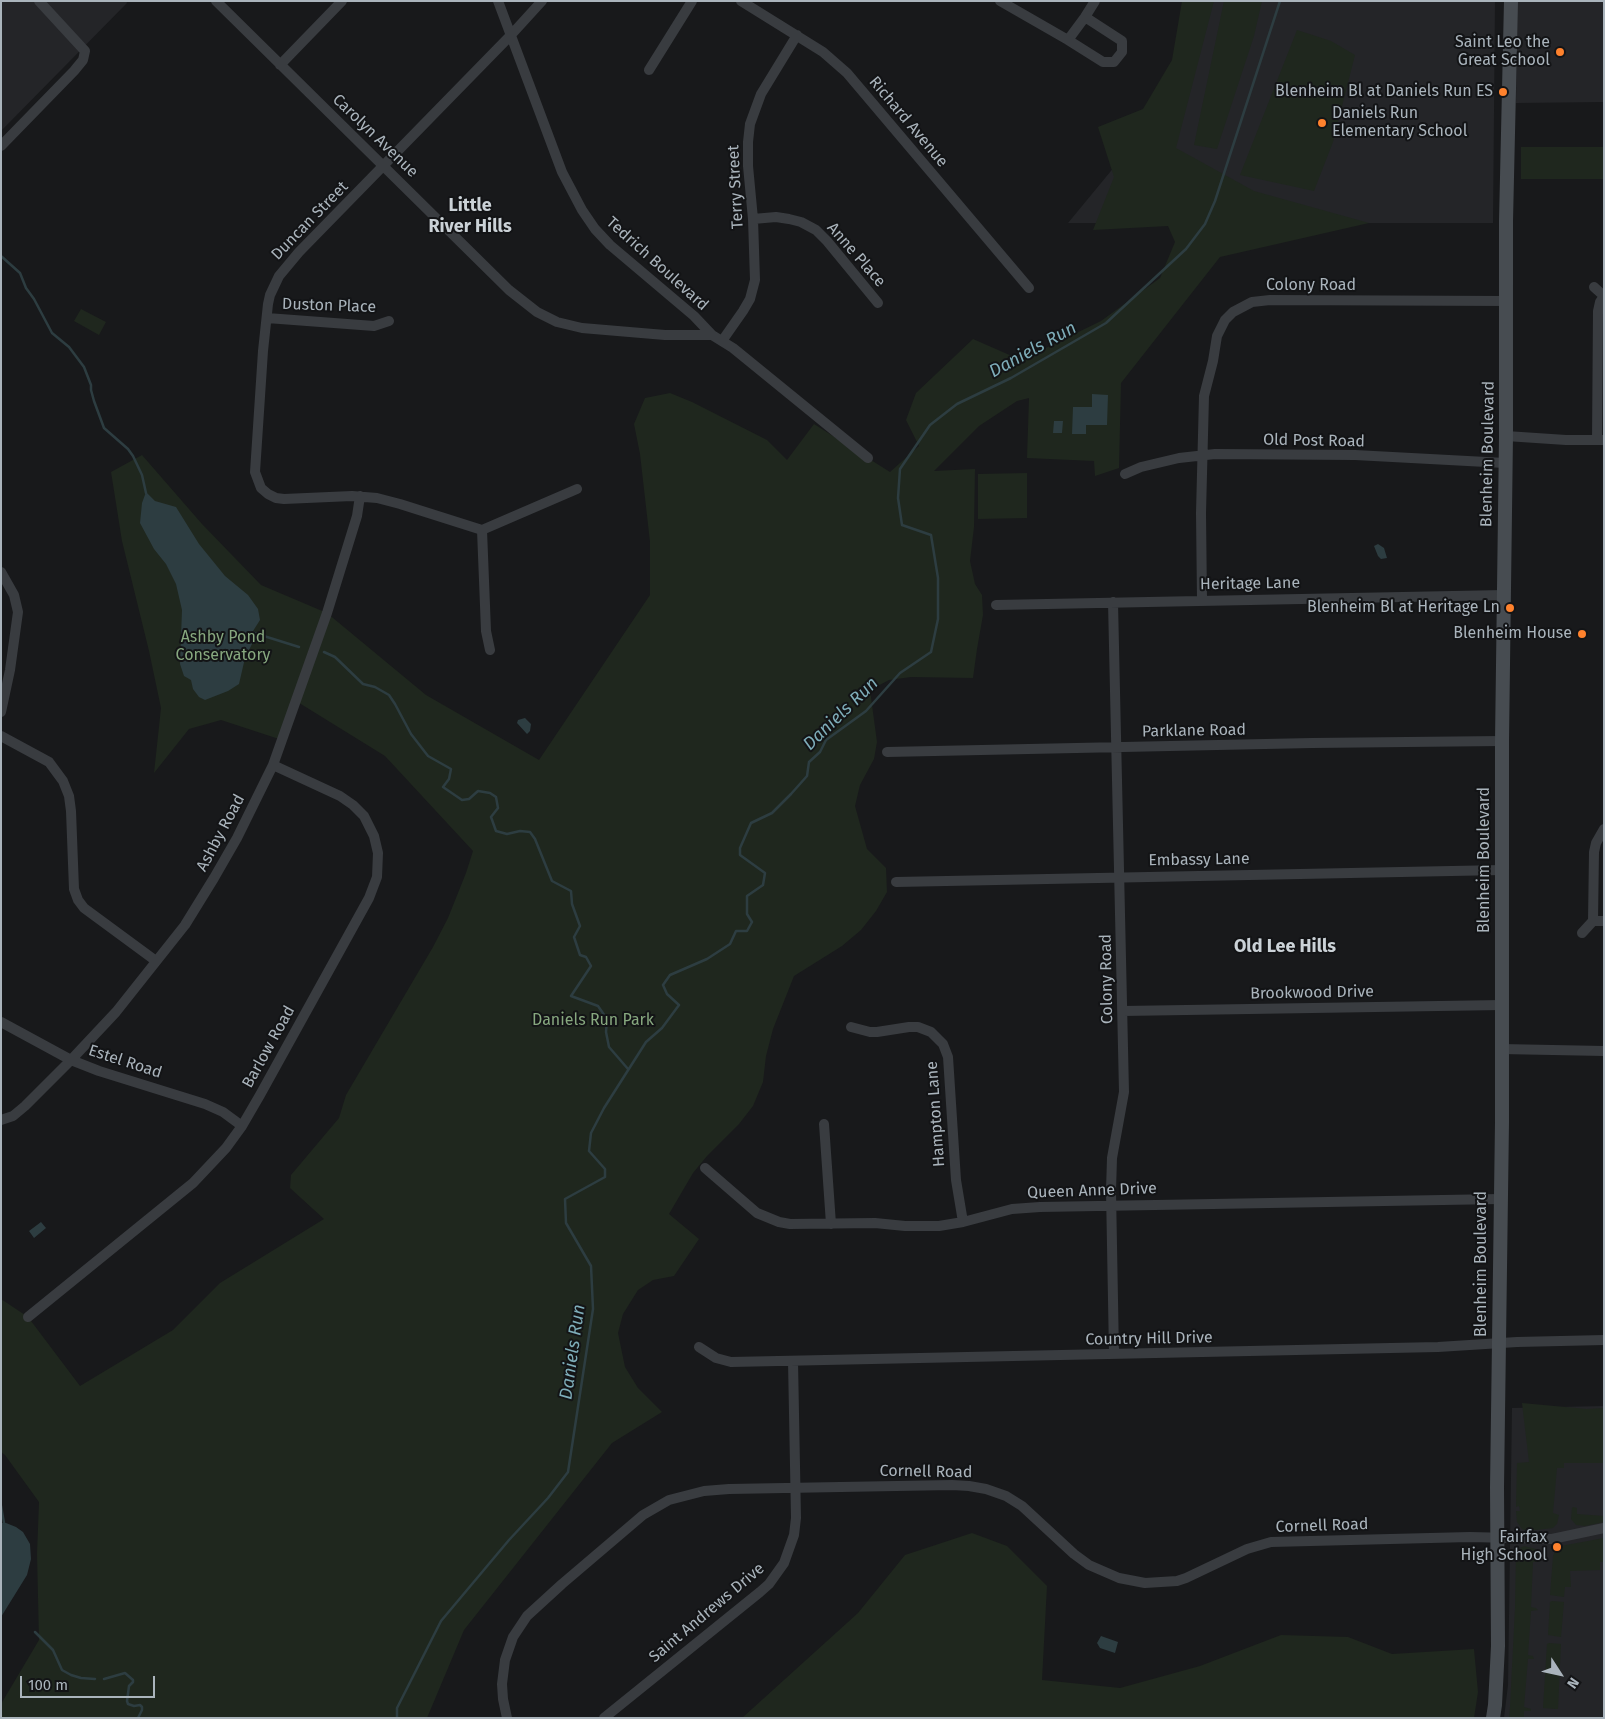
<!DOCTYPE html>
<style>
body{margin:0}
#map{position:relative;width:1605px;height:1719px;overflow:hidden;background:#18191b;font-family:"Fira Sans",sans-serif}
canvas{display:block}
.frame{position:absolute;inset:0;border:2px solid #aab4bc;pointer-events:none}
.north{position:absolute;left:1535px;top:1649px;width:50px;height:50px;-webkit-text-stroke:4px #131416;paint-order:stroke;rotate:125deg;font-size:14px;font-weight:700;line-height:20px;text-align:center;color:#aab4bc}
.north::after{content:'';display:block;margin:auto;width:18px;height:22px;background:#aab4bc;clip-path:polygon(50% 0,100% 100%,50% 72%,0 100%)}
.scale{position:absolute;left:20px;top:1676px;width:135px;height:22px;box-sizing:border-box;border:2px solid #aab4bc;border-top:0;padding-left:6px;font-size:15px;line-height:18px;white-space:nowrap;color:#aab4bc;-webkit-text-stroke:4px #131416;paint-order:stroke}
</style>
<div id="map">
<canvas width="1605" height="1719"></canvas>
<div class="frame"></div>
<div class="north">N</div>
<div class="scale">100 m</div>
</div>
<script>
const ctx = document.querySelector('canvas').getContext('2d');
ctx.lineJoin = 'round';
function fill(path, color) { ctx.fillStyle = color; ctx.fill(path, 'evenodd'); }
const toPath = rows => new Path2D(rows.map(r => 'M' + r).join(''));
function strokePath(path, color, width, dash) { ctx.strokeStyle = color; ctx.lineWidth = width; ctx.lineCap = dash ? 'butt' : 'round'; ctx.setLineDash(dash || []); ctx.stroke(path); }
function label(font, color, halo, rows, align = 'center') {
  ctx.font = font + ' "Fira Sans",sans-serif'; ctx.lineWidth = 4; ctx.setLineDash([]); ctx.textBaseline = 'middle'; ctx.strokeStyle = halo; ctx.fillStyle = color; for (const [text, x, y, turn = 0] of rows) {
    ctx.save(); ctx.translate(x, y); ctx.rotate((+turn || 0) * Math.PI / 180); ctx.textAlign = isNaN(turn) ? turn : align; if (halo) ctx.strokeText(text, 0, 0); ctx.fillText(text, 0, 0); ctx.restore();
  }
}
const built = toPath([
 [1,1,126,1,127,3,1,131],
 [1192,1,1495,1,1493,223,1068,223,1181,86],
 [1517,1,1604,1,1604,102,1516,103],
 [1604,1406,1604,1718,1504,1718,1508,1685,1512,1408]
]);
const green = toPath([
 [1182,1,1214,1,1176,148,1254,191,1369,223,1220,257,1121,383,1119,468,1095,476,1094,461,1027,458,1029,398,1017,401,979,426,934,471,975,469,974,527,970,561,975,584,982,595,983,615,977,649,973,678,911,677,889,680,870,690,877,742,874,759,860,785,855,806,867,849,886,868,887,892,876,911,861,930,842,946,794,976,773,1029,766,1056,763,1082,753,1106,739,1124,707,1156,693,1173,669,1214,699,1239,674,1276,653,1280,638,1290,623,1314,618,1333,625,1367,638,1388,662,1412,612,1443,464,1630,427,1718,1,1718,1,1704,39,1640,37,1554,39,1502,5,1455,1,1452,1,1299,28,1317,80,1386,173,1330,220,1283,324,1219,290,1188,291,1175,339,1118,346,1095,433,947,448,918,466,873,473,851,385,756,296,701,282,740,221,720,189,729,154,773,161,708,149,651,122,541,111,472,142,455,202,524,261,585,327,613,426,695,539,760,650,595,650,542,640,454,634,424,645,398,670,393,692,402,767,440,787,460,814,424,890,472,919,446,906,420,916,393,973,339,1021,360,1101,321,1160,278,1175,242,1168,226,1093,230,1114,177,1098,127,1143,109,1172,60],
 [1224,1,1262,1,1254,36,1217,149,1194,145],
 [1297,30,1331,41,1355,55,1333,142,1314,191,1240,175],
 [1521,147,1604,147,1604,179,1521,179],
 [81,309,106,322,99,335,74,321],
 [1027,473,1027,518,978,519,978,474],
 [1522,1403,1587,1409,1604,1408,1604,1463,1564,1463,1564,1468,1557,1468,1553,1513,1559,1515,1557,1524,1553,1528,1527,1531,1522,1529,1517,1522,1516,1511,1520,1511,1519,1506,1516,1507,1517,1463,1529,1462],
 [1573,1507,1577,1508,1577,1514,1604,1516,1604,1522,1585,1526,1576,1525,1571,1519,1572,1508],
 [972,1533,1007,1546,1047,1586,1042,1680,1120,1688,1200,1666,1281,1635,1348,1637,1392,1654,1474,1649,1478,1692,1474,1718,742,1718,858,1613,905,1555],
 [1604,1538,1604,1562,1600,1562,1600,1570,1570,1571,1571,1587,1565,1587,1564,1597,1550,1595,1553,1556,1556,1549,1561,1546],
 [1524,1546,1536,1549,1540,1557,1539,1562,1533,1562,1531,1607,1536,1608,1538,1610,1531,1611,1528,1655,1533,1656,1534,1659,1528,1659,1524,1707,1531,1709,1531,1711,1524,1711,1524,1718,1509,1718,1510,1707,1515,1608,1516,1552,1518,1549],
 [1552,1601,1564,1602,1561,1637,1548,1635,1550,1602],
 [1549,1643,1561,1644,1558,1709,1555,1709,1543,1708,1547,1644]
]);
const water = toPath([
 [1092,394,1108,395,1107,425,1086,425,1086,434,1072,434,1073,407,1092,407],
 [1054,421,1063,421,1062,433,1053,433],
 [146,492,155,501,176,507,199,544,225,576,248,595,258,609,260,620,253,631,252,644,245,658,239,684,228,691,205,700,199,697,193,689,191,680,184,676,180,664,182,610,176,584,166,564,154,549,140,523,142,503],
 [1378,544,1384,548,1387,558,1381,559,1378,556,1374,546],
 [525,718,531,724,530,731,527,734,517,723,518,720],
 [41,1222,46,1228,34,1238,29,1231],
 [1,1523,6,1523,16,1527,23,1532,30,1544,31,1559,27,1575,1,1617],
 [1101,1636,1118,1642,1115,1653,1100,1648,1097,1643]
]);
const stream = toPath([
 [1,256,20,273,26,288,34,299,52,333,69,347,84,367,91,385,91,390,94,401,104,428,128,449,133,456,142,475,146,493],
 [251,632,299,647],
 [324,652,335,657,363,684,375,687,389,695,395,704,411,734,428,756,451,769,449,779,443,787,462,800,469,799,478,791,490,793,496,797,498,808,491,817,496,831,507,834,520,831,530,832,535,839,552,881,571,891,572,904,580,926,574,937,580,955,586,957,591,966,571,996,598,1006,607,1019,606,1032,609,1047,628,1069],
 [1,1506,4,1523],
 [35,1632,53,1650,62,1670,71,1675,81,1678,95,1679],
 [104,1679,125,1673,133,1680,133,1682,129,1686,127,1701,128,1704,134,1706,140,1705,142,1707,142,1710,138,1718],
 [397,1718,397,1708,441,1621,509,1540,548,1498,568,1472,593,1309,591,1266,566,1223,565,1199,605,1177,605,1169,589,1151,591,1133,604,1108,646,1042,662,1028,679,1005,667,994,663,985,670,975,707,959,730,944,736,931,747,931,752,922,747,914,747,896,763,885,765,873,740,855,740,848,751,823,772,813,791,794,807,776,809,762,820,752,826,740,866,711,900,673,931,652,938,619,938,578,931,535,902,525,898,498,900,469,930,425,957,404,1011,378,1106,323,1186,249,1205,224,1215,201,1280,1]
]);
const minor = toPath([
 [216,1,509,290,537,312,557,322,582,328,665,335,712,335],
 [498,1,562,172,582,210,595,229,610,245,694,316,712,335,733,348,868,458],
 [542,1,511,35,299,252,279,276,270,295,268,304,263,351,255,472,261,488,268,494,276,498,284,499,352,496,377,498,400,504,482,530,577,489],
 [741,1,823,52,847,73,1029,288],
 [1000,1,1068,40,1103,62,1114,62,1122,52,1122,41,1085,17],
 [1068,40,1085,17,1095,1],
 [280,65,342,1],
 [649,70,692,1],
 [1,146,74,71,83,60,85,51,39,1],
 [753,219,776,217,789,219,801,222,816,230,827,241,878,303],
 [1594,287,1604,296],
 [267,318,374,326,389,321],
 [722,341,743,311,750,299,755,280,753,219,748,166,748,142,750,124,761,94,797,35],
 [1506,436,1566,440,1603,440],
 [1597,440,1598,311,1600,302,1604,296],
 [1125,474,1141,467,1179,458,1215,454,1355,455,1505,463],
 [482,530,486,631,490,650],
 [1,572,14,595,18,612,10,670,1,712],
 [1202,600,1201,513,1204,396,1213,361,1217,336,1225,320,1233,312,1252,302,1270,300,1507,301],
 [1113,602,1124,1092,1112,1158,1111,1191,1114,1354],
 [996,605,1504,595],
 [1,736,49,762,63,781,69,796,71,811,74,889,78,900,84,908,156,961],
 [887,752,1312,743,1502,741],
 [896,882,1502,870],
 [1593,921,1594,852,1596,843,1604,829],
 [1593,921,1604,921],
 [1582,933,1593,921],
 [1123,1011,1502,1005],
 [1,1022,71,1060,99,1071,205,1104,223,1112,242,1126],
 [851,1027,870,1032,877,1032,909,1027,918,1027,931,1032,943,1044,948,1057,956,1180,963,1222],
 [1501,1049,1604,1051],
 [1,1120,13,1116,25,1106,71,1060,116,1012,185,925,214,878,237,838,273,765,327,613,357,516,360,496],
 [824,1124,831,1224],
 [705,1168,757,1213,779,1222,790,1224,875,1223,905,1226,939,1226,963,1222,1012,1209,1040,1207,1500,1199],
 [28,1317,193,1183,226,1148,242,1126,260,1095,369,898,377,877,378,853,374,836,364,816,353,805,340,796,273,765],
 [699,1347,716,1358,731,1362,1438,1347,1517,1342,1604,1340],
 [507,1718,503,1699,502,1684,505,1660,513,1637,527,1616,562,1584,643,1515,669,1500,704,1491,729,1489,952,1485,969,1486,986,1489,1006,1496,1022,1506,1074,1554,1089,1565,1119,1578,1145,1583,1177,1581,1186,1578,1247,1549,1271,1542,1470,1537,1552,1539,1604,1528],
 [604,1718,760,1592,769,1584,784,1563,794,1535,796,1518,793,1361]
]);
const secondary = toPath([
 [1493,1718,1495,1705,1498,1646,1497,1487,1502,1122,1502,741,1506,436,1506,221,1511,1]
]);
const markers = [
 [1560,52,5,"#ff822d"],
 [1503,92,5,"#ff822d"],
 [1322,123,5,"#ff822d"],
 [1510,608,5,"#ff822d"],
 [1582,634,5,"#ff822d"],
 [1557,1547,5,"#ff822d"]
];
const poiNames = [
 ["Saint Leo the",1550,43],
 ["Great School",1550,61],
 ["Blenheim Bl at Daniels Run ES",1493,92],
 ["Daniels Run",1332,114,"left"],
 ["Elementary School",1332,132,"left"],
 ["Blenheim Bl at Heritage Ln",1500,608],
 ["Blenheim House",1572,634],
 ["Fairfax",1547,1538],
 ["High School",1547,1556]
];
const streetNames = [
 ["Richard Avenue",908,122,50],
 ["Carolyn Avenue",375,136,44],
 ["Terry Street",736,187,-93],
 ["Duncan Street",310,221,-46],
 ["Anne Place",856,255,49],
 ["Tedrich Boulevard",657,264,42],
 ["Colony Road",1311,286],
 ["Duston Place",329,306,2],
 ["Old Post Road",1314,441,1],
 ["Blenheim Boulevard",1488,454,-89],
 ["Heritage Lane",1250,584,-1],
 ["Parklane Road",1194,731,-1],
 ["Ashby Road",221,833,-62],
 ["Embassy Lane",1199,860,-1],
 ["Blenheim Boulevard",1485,860,-90],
 ["Colony Road",1107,979,-91],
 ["Brookwood Drive",1312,993,-1],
 ["Barlow Road",269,1047,-61],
 ["Estel Road",125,1062,18],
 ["Hampton Lane",936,1114,-94],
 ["Queen Anne Drive",1092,1191,-2],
 ["Blenheim Boulevard",1482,1264,-90],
 ["Country Hill Drive",1149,1339,-1],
 ["Cornell Road",926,1472,1],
 ["Cornell Road",1322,1526,-2],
 ["Saint Andrews Drive",707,1613,-40]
];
const parkNames = [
 ["Ashby Pond",223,638],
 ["Conservatory",223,656],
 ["Daniels Run Park",593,1021]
];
const neighbourhoodNames = [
 ["Little",470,206],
 ["River Hills",470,227],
 ["Old Lee Hills",1285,947]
];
const waterNames = [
 ["Daniels Run",1033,350,-29],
 ["Daniels Run",841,714,-44],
 ["Daniels Run",573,1352,-82]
];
fill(built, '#242528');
fill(green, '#1f271e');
fill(water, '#2d3d41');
strokePath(stream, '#2d3d41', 2.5);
strokePath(minor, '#393c40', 10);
strokePath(secondary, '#474c51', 14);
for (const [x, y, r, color] of markers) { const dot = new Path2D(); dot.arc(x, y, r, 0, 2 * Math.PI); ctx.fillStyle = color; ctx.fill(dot); strokePath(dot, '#131416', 2); }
label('16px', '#aab4bc', '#131416', poiNames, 'right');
label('16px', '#aab4bc', '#131416', streetNames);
label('16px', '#87a87f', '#131416', parkNames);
label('bold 18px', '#cbd2d7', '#131416', neighbourhoodNames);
label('italic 18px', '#7eadb9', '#131416', waterNames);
</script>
